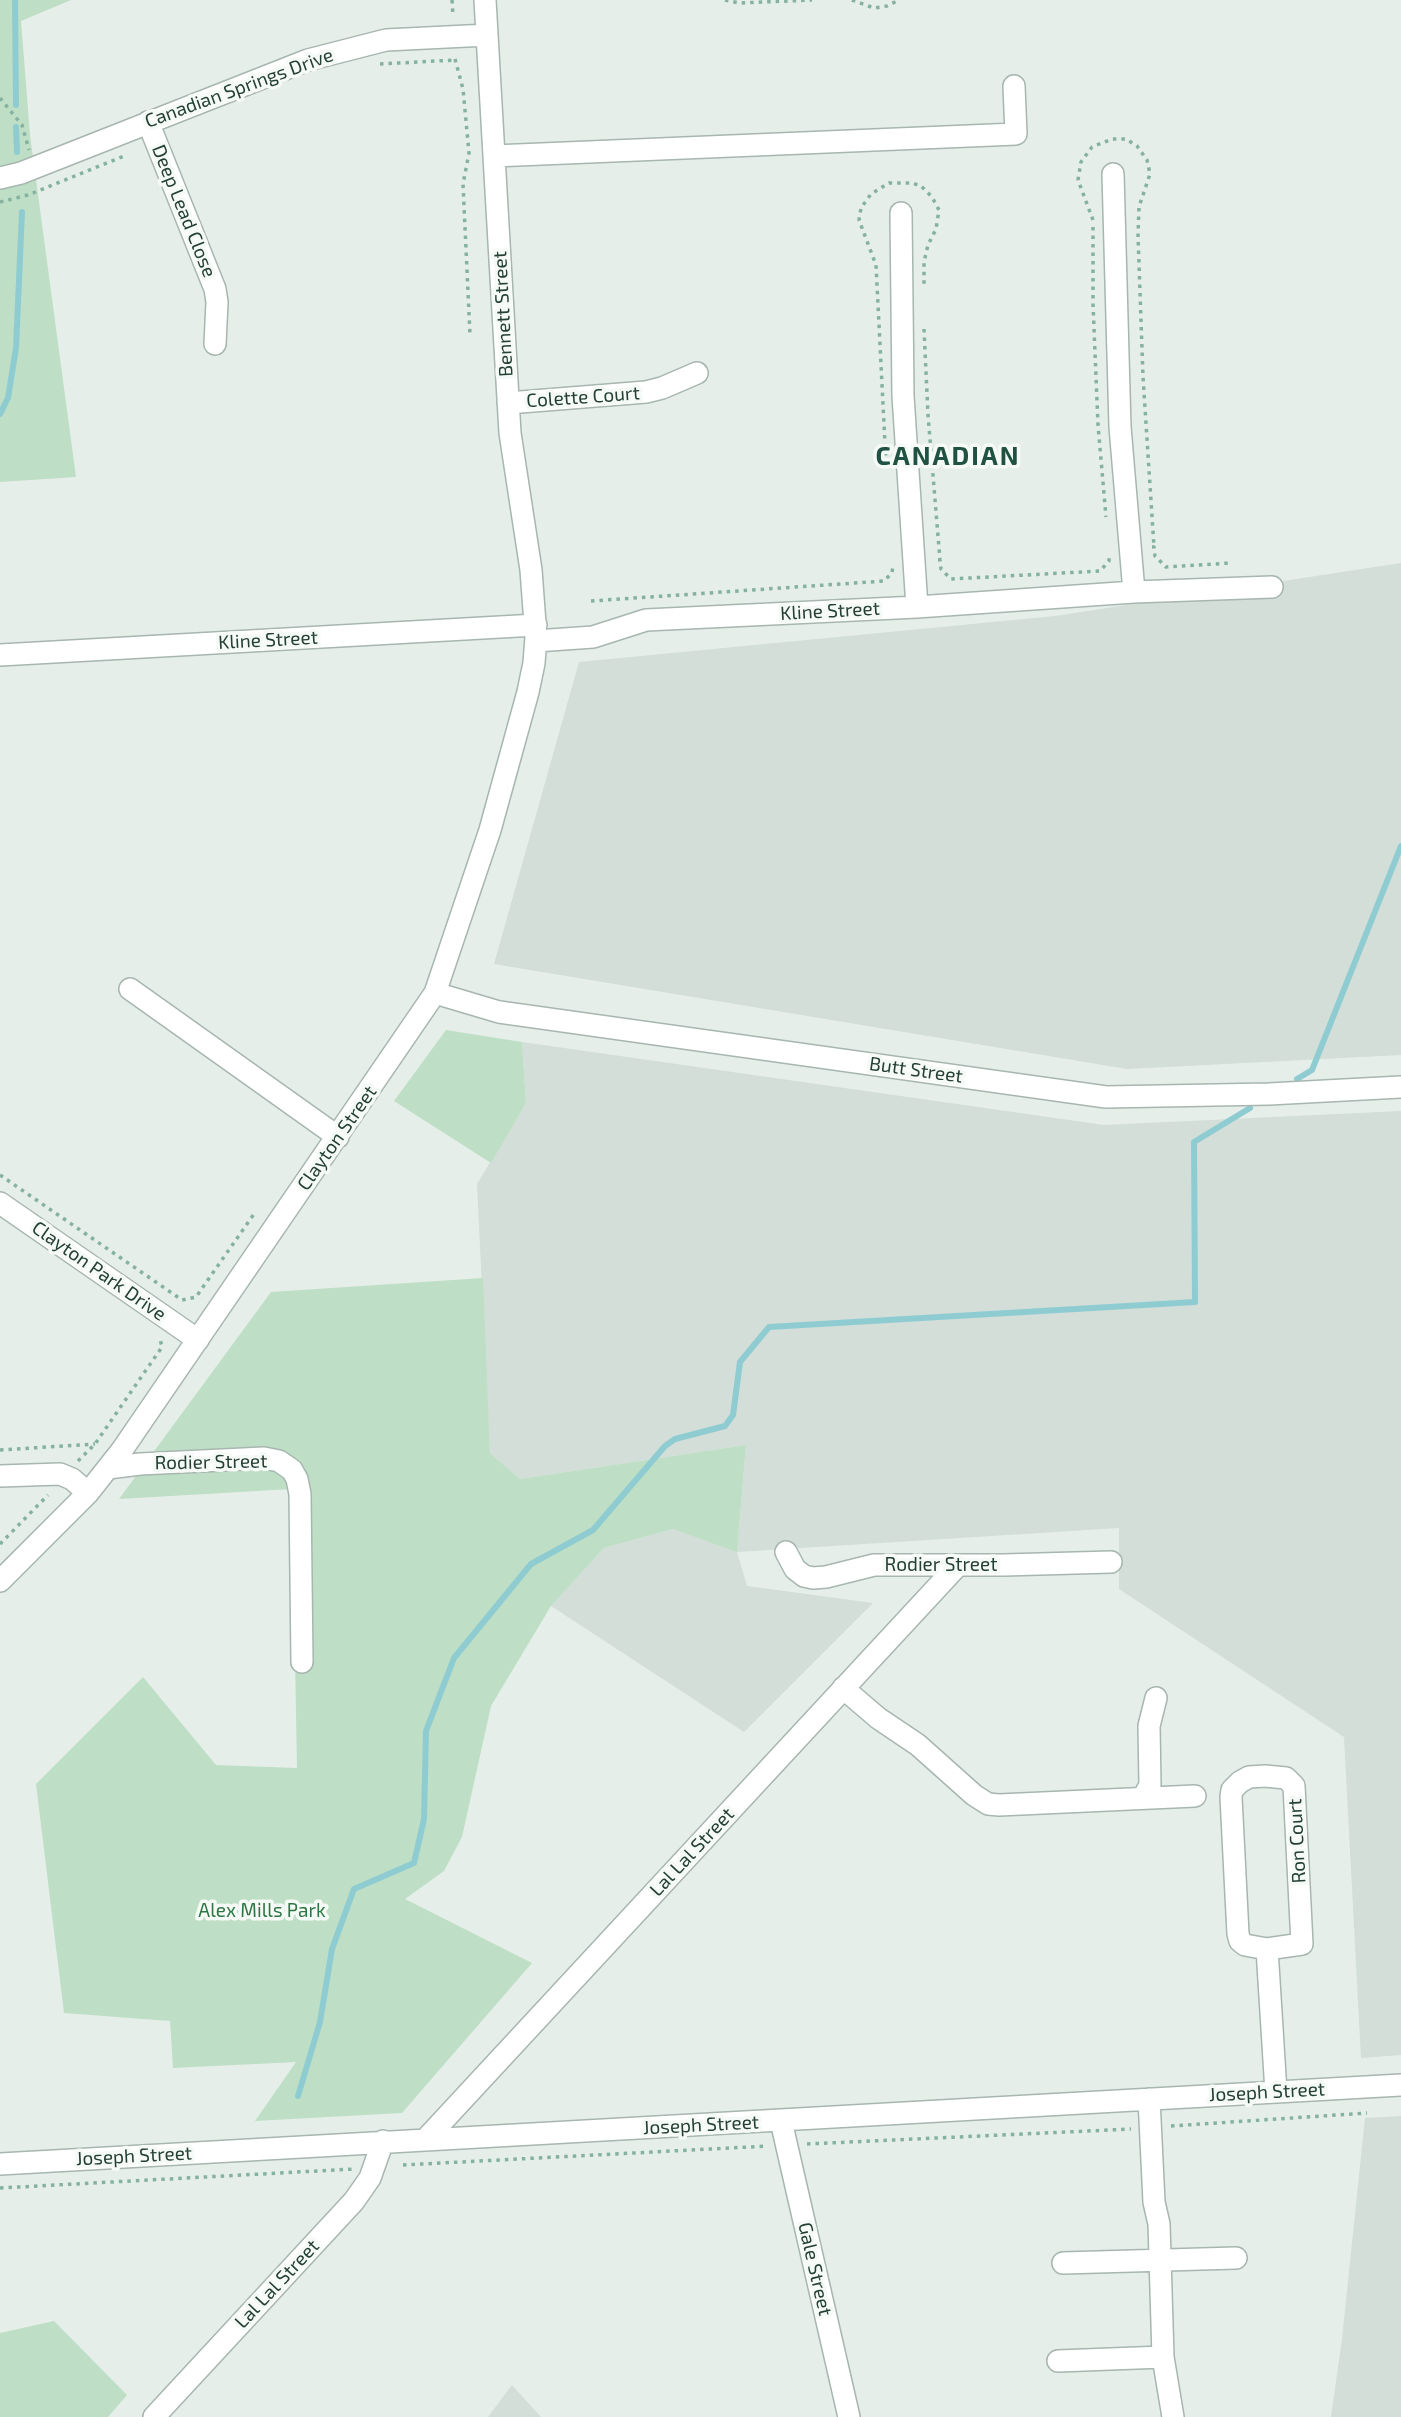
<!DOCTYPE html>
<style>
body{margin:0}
canvas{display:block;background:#e5eee9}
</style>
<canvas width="1401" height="2417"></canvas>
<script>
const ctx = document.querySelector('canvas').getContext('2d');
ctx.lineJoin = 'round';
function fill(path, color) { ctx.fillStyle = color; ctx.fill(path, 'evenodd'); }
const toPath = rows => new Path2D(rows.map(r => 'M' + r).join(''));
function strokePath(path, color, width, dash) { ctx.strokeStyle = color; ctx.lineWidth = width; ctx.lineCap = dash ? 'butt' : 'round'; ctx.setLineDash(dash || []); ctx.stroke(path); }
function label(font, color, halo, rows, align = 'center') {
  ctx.font = font + ' "Exo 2",sans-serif'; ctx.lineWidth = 7; ctx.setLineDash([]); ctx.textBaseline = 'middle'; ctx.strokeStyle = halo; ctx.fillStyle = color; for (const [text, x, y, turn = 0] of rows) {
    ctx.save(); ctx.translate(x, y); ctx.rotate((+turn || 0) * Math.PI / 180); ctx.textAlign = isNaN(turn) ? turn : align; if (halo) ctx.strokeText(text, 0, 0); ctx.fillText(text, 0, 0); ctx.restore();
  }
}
const built = toPath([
 [1401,563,1401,1055,1127,1069,494,964,579,662,1055,616],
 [522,1042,1104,1125,1401,1111,1401,2055,1361,2058,1344,1737,1119,1589,1119,1528,737,1552,747,1586,873,1603,744,1732,551,1606,604,1548,673,1529,737,1551,746,1445,520,1479,490,1453,477,1184,526,1103],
 [1401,2116,1401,2417,1331,2417,1342,2339,1365,2118],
 [512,2385,541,2417,488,2417]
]);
const green = toPath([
 [0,0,71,0,21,21,30,135,76,477,0,482],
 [446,1030,522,1042,526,1103,491,1163,394,1101],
 [483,1278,490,1453,520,1479,746,1445,737,1552,673,1529,604,1548,551,1606,491,1706,462,1837,444,1871,405,1899,532,1963,402,2113,255,2121,296,2062,173,2068,170,2021,64,2013,36,1784,143,1677,216,1765,297,1768,292,1489,119,1499,271,1292],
 [54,2321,127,2395,108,2417,0,2417,0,2333]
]);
const stream = toPath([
 [15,0,16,105],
 [16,127,17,152],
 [0,414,8,398,16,348,22,212],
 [1297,1079,1312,1070,1401,846],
 [298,2096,320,2022,332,1949,354,1889,414,1863,424,1819,426,1731,454,1658,531,1564,593,1530,665,1446,675,1439,725,1426,733,1415,740,1362,769,1327,1195,1302,1194,1142,1250,1108]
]);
const path = toPath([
 [452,0,453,16],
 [725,0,739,3,812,0],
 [852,0,874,8,887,6,899,0],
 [455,59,463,89,469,153,463,184,470,335],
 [380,64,455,60],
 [0,98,22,125,29,150],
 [0,202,28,195,124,156],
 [1093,220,1078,180,1081,162,1092,147,1112,139,1126,139,1137,146,1147,160,1150,174,1139,207,1138,235,1143,377,1154,547],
 [1093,227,1093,304,1098,425,1106,517],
 [924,329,928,415,940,560],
 [886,464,876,265,859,220,861,208,871,194,889,183,912,183,921,186,932,197,939,210,936,229,928,245,924,262,924,286],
 [1152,547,1154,547,1155,556,1166,567,1230,563],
 [938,560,940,560,941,569,951,579,1100,571,1109,561,1109,557],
 [591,601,884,581,892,573,893,565],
 [0,1175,182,1300,196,1297,254,1214],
 [0,1450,95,1444],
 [78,1461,95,1444,162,1347,160,1339],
 [0,1544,48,1495],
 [1171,2126,1367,2113],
 [807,2144,1131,2129],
 [403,2165,768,2146],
 [0,2188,354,2169]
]);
const minor = toPath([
 [148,122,215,289,217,302,215,344],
 [494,156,1016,134,1014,86],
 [1113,174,1120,427,1134,592],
 [0,178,21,173,308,60,386,40,487,35],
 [901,213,903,396,917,607],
 [508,403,646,392,662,388,697,373],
 [536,641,593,637,646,620,917,607,1134,592,1272,587],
 [0,655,536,625],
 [130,989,338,1137],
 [435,993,499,1012,1106,1097,1269,1094,1401,1087],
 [0,1203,198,1340],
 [108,1468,140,1464,264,1458,279,1461,292,1470,297,1479,300,1494,302,1662],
 [0,1476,60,1474,72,1479,88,1493],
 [786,1552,795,1569,804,1576,813,1578,826,1577,874,1565,1004,1565,1111,1562],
 [0,1581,88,1493,122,1450,435,993,490,830,528,692,534,663,536,637,531,570,510,433,485,0],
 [843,1688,878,1718,918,1745,974,1795,988,1804,999,1805,1195,1796],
 [1143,1798,1150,1785,1149,1726,1156,1698],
 [1267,1949,1245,1945,1240,1941,1238,1934,1231,1797,1232,1790,1240,1782,1249,1777,1265,1776,1286,1778,1294,1786,1302,1944,1267,1949,1276,2092],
 [1149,2099,1154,2202,1159,2224,1163,2357,1173,2417],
 [781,2121,849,2417],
 [426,2139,958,1565],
 [0,2164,1401,2085],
 [1063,2263,1236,2258],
 [1058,2361,1163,2357],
 [154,2417,354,2201,370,2178,383,2141]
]);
const streetNames = [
 ["Canadian Springs Drive",239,88,-20],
 ["Deep Lead Close",184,211,68],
 ["Bennett Street",503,314,-93],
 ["Colette Court",583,397,-4],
 ["Kline Street",830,611,-3],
 ["Kline Street",268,640,-3],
 ["Butt Street",916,1070,8],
 ["Clayton Street",337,1138,-55],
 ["Clayton Park Drive",99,1271,35],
 ["Rodier Street",211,1462,-1],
 ["Rodier Street",941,1565],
 ["Ron Court",1297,1841,-93],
 ["Lal Lal Street",692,1852,-47],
 ["Joseph Street",1267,2092,-3],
 ["Joseph Street",701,2125,-3],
 ["Joseph Street",134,2156,-3],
 ["Gale Street",815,2269,77],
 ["Lal Lal Street",277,2284,-47]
];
const parkNames = [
 ["Alex Mills Park",262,1911]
];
const districtNames = [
 ["CANADIAN",948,456]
];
fill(built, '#d3ded8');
fill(green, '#bedfc5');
strokePath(stream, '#8eccd2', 6);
strokePath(minor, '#a7b6b0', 24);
strokePath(path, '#85b1a1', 3.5, [3.5, 5]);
strokePath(minor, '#fff', 21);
label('19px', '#244036', '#f6faf7', streetNames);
label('19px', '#2e7745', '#f6faf7', parkNames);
ctx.letterSpacing = '2px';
label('bold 26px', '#1f5242', '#f6faf7', districtNames);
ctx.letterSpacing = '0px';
</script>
